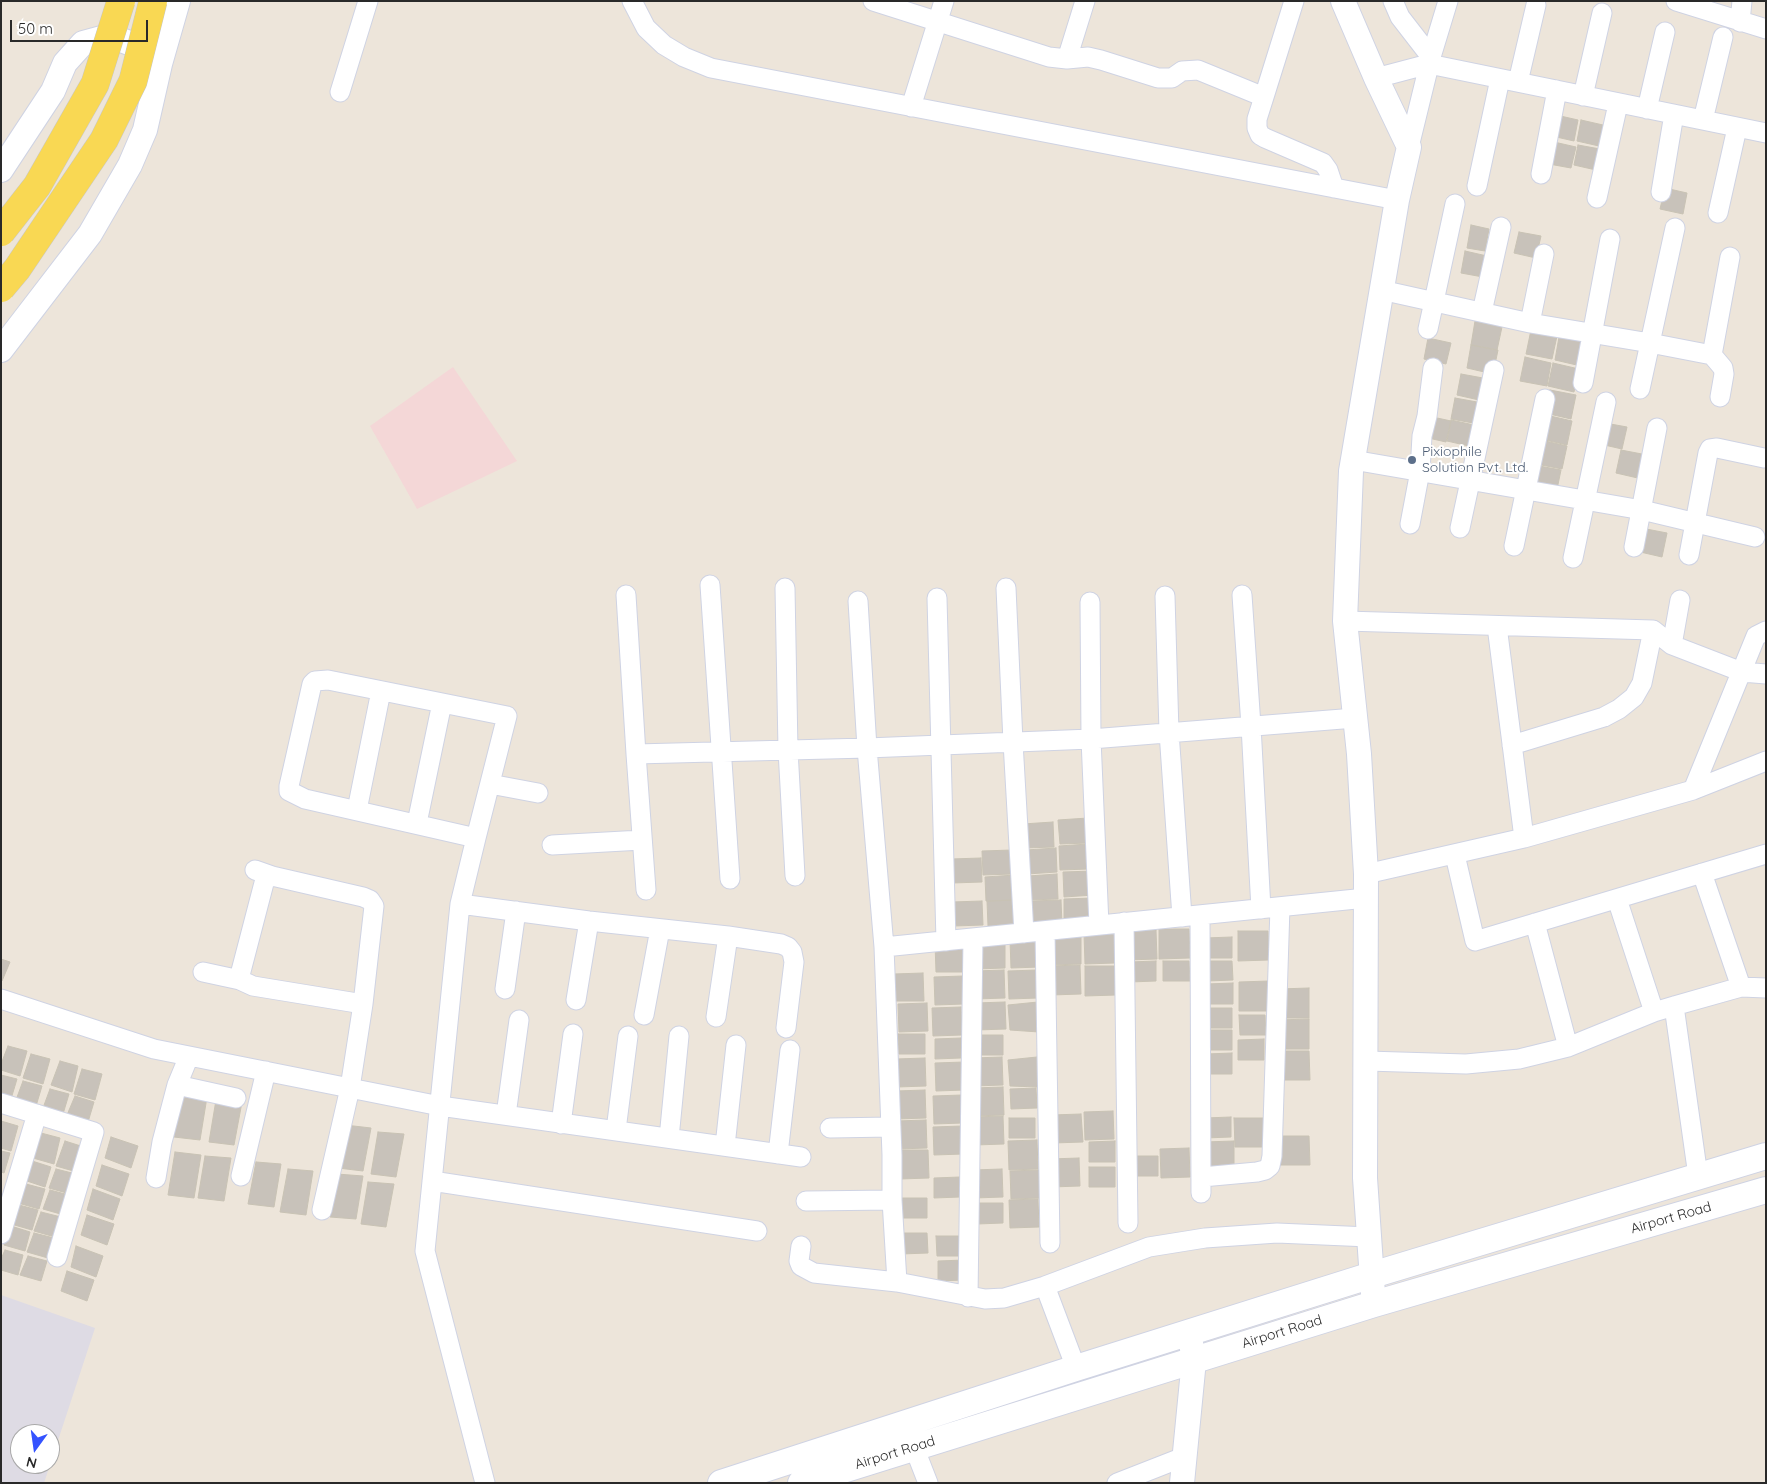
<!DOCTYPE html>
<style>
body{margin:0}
#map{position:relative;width:1767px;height:1484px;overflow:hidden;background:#ede5da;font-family:Quicksand,sans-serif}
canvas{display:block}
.frame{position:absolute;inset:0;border:2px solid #292929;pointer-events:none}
.north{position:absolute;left:10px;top:1424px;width:50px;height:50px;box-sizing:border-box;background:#fff;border:1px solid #a9a9a9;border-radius:50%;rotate:194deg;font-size:14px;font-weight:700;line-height:20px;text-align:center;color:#292929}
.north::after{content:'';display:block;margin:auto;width:18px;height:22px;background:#3553ff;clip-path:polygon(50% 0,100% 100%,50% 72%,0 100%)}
.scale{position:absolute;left:10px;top:20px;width:138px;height:22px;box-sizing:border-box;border:2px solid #292929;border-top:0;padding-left:6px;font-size:15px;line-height:18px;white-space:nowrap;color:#292929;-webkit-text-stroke:4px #fff;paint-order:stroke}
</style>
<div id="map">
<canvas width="1767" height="1484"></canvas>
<div class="frame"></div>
<div class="north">N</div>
<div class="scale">50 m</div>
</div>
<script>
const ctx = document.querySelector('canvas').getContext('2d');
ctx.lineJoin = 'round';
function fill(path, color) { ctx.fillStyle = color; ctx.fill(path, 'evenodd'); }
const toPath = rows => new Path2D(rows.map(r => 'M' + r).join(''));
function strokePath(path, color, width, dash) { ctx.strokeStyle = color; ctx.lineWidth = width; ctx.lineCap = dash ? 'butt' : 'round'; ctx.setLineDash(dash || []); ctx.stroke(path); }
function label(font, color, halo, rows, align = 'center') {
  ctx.font = font + ' Quicksand,sans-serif'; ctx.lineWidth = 4; ctx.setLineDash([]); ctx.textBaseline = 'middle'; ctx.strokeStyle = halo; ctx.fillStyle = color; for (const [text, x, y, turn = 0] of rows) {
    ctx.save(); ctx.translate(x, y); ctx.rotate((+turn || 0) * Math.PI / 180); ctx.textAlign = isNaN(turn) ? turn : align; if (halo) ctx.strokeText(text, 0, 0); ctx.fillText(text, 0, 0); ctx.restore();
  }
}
const industrial = toPath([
 [1,1295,95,1328,44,1483,1,1483],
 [20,1434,50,1434,50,1464,20,1464]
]);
const medical = toPath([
 [453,367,517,461,417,509,370,426]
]);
const building = toPath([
 [1556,115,1578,120,1574,141,1552,136,1556,115],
 [1581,120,1603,125,1599,146,1577,141,1581,120],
 [1554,142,1576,147,1571,168,1549,164,1554,142],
 [1578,145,1600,149,1596,170,1574,165,1578,145],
 [1665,188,1687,193,1683,214,1660,209,1665,188],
 [1471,225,1489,229,1485,251,1467,248,1471,225],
 [1519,232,1541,236,1536,258,1514,253,1519,232],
 [1465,251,1487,256,1483,277,1461,273,1465,251],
 [1475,321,1502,327,1497,350,1471,345,1475,321],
 [1531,330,1557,336,1552,359,1526,354,1531,330],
 [1559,337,1586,342,1581,366,1555,360,1559,337],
 [1428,338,1451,343,1446,364,1424,359,1428,338],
 [1471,345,1498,350,1493,374,1467,368,1471,345],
 [1525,357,1551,363,1547,386,1520,381,1525,357],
 [1553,363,1579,369,1574,392,1548,386,1553,363],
 [1461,374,1483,378,1479,400,1457,395,1461,374],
 [1550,390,1576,395,1571,419,1545,413,1550,390],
 [1455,398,1477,402,1473,423,1451,419,1455,398],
 [1546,415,1572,421,1567,445,1541,439,1546,415],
 [1428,416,1451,421,1446,442,1424,437,1428,416],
 [1451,420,1474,425,1469,446,1447,441,1451,420],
 [1605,423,1627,427,1622,449,1600,444,1605,423],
 [1541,440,1567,446,1562,469,1536,464,1541,440],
 [1621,450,1647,455,1642,479,1616,473,1621,450],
 [1534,465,1561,470,1556,494,1529,488,1534,465],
 [1641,528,1667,533,1662,557,1636,551,1641,528],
 [1088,818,1089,843,1060,844,1058,820,1088,818],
 [1053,822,1054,847,1025,848,1023,824,1053,822],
 [1088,844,1089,869,1060,870,1059,846,1088,844],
 [1056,848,1057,872,1027,874,1026,850,1056,848],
 [1012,850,1013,874,983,875,982,851,1012,850],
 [981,858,982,882,952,883,951,859,981,858],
 [1093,871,1094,895,1064,897,1063,872,1093,871],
 [1057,874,1058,899,1029,900,1028,876,1057,874],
 [1015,875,1016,900,986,901,985,877,1015,875],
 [1093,898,1094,922,1064,923,1064,899,1093,898],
 [1017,900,1017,924,988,926,987,901,1017,900],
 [1061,900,1062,924,1033,925,1032,901,1061,900],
 [982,901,983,925,954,926,952,902,982,901],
 [1159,929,1189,929,1190,958,1159,959,1159,929],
 [1156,930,1157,959,1127,960,1126,931,1156,930],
 [1238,931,1268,931,1269,960,1238,961,1238,931],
 [1084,934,1115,934,1115,963,1085,964,1084,934],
 [1050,935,1081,935,1081,964,1051,965,1050,935],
 [1232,937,1232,958,1206,958,1205,938,1232,937],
 [1039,939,1040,967,1011,968,1010,940,1039,939],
 [1005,940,1005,968,976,969,975,941,1005,940],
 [965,943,966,972,936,972,935,944,965,943],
 [1,959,10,962,2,981,1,981,1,959],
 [1156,961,1156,981,1130,982,1130,962,1156,961],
 [1163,961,1189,961,1190,981,1163,981,1163,961],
 [1206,961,1232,961,1233,980,1207,981,1206,961],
 [1080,965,1081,994,1051,995,1050,966,1080,965],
 [1085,966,1115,966,1116,995,1085,996,1085,966],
 [1004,970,1005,998,976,999,974,971,1004,970],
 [1037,970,1038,998,1009,999,1008,971,1037,970],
 [923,973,924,1001,895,1001,894,974,923,973],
 [963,976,964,1004,935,1005,934,977,963,976],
 [1269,981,1269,1011,1239,1011,1239,982,1269,981],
 [1233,983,1233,1004,1207,1004,1206,984,1233,983],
 [1309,988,1309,1018,1279,1018,1279,989,1309,988],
 [1005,1002,1006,1029,977,1030,976,1003,1005,1002],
 [1038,1002,1039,1032,1010,1030,1008,1005,1038,1002],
 [927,1003,928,1031,899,1032,898,1004,927,1003],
 [961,1007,962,1035,933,1036,932,1008,961,1007],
 [1206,1008,1232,1008,1232,1028,1206,1028,1206,1008],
 [1239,1015,1265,1015,1266,1035,1240,1035,1239,1015],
 [1309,1019,1309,1049,1279,1049,1278,1020,1309,1019],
 [1206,1030,1232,1030,1232,1050,1206,1050,1206,1030],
 [898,1034,925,1034,925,1054,899,1054,898,1034],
 [976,1035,1003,1035,1003,1055,977,1055,976,1035],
 [961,1038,961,1058,935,1059,935,1039,961,1038],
 [1264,1039,1264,1060,1238,1060,1238,1040,1264,1039],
 [8,1046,27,1051,20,1076,1,1070,1,1064,8,1046],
 [1279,1051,1309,1051,1310,1080,1279,1080,1279,1051],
 [1232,1053,1232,1074,1206,1074,1206,1054,1232,1053],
 [31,1054,50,1059,43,1084,23,1078,31,1054],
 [1002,1057,1003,1085,974,1086,973,1058,1002,1057],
 [1037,1057,1038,1087,1010,1086,1008,1060,1037,1057],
 [925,1058,926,1086,897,1087,896,1059,925,1058],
 [60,1061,78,1066,72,1092,51,1085,60,1061],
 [964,1062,965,1090,936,1091,935,1063,964,1062],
 [82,1069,102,1074,95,1100,74,1094,82,1069],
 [1,1075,17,1079,11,1099,1,1096,1,1075],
 [23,1081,42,1086,36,1106,16,1100,23,1081],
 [1003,1087,1004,1115,974,1116,973,1088,1003,1087],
 [1036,1088,1037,1108,1011,1109,1010,1089,1036,1088],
 [50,1089,69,1094,63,1114,43,1108,50,1089],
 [925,1090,926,1118,897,1119,896,1091,925,1090],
 [182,1095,207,1097,200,1140,174,1137,182,1095],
 [962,1095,963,1123,934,1124,933,1096,962,1095],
 [75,1096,94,1102,88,1122,67,1115,75,1096],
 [216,1100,242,1102,234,1145,209,1142,216,1100],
 [1113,1111,1114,1139,1085,1140,1084,1112,1113,1111],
 [1081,1114,1083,1142,1053,1143,1052,1115,1081,1114],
 [1003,1116,1004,1144,975,1145,974,1117,1003,1116],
 [1231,1117,1231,1137,1205,1138,1205,1118,1231,1117],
 [1009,1118,1035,1118,1035,1138,1009,1138,1009,1118],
 [1234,1118,1265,1118,1265,1147,1235,1147,1234,1118],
 [926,1120,927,1148,898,1149,896,1121,926,1120],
 [1,1121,18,1126,11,1151,1,1148,1,1121],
 [345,1125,371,1128,363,1171,338,1168,345,1125],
 [962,1126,963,1154,934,1155,933,1127,962,1126],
 [378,1132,404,1134,396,1177,371,1174,378,1132],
 [41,1133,60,1138,54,1164,33,1158,41,1133],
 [1279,1136,1309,1136,1310,1165,1280,1165,1279,1136],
 [111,1137,138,1146,131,1168,105,1158,111,1137],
 [1037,1140,1038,1169,1009,1170,1008,1141,1037,1140],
 [65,1141,84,1147,77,1172,56,1166,65,1141],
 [1115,1141,1115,1162,1089,1162,1089,1142,1115,1141],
 [1234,1141,1234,1171,1204,1171,1204,1142,1234,1141],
 [1189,1148,1190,1177,1161,1178,1160,1149,1189,1148],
 [899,1150,928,1150,929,1178,900,1179,899,1150],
 [1,1151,10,1153,4,1173,1,1172,1,1151],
 [175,1152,201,1155,194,1198,168,1195,175,1152],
 [205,1156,231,1158,224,1201,198,1198,205,1156],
 [1131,1156,1158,1156,1158,1176,1132,1176,1131,1156],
 [1079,1158,1080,1186,1051,1187,1050,1159,1079,1158],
 [32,1161,51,1167,45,1187,24,1180,32,1161],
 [256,1162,281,1164,274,1207,248,1204,256,1162],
 [102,1165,129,1174,122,1196,96,1186,102,1165],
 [1089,1167,1115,1167,1115,1187,1089,1187,1089,1167],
 [56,1169,76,1174,70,1194,49,1188,56,1169],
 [288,1169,313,1171,306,1215,280,1212,288,1169],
 [1002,1169,1003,1197,974,1198,973,1170,1002,1169],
 [1039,1170,1040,1198,1011,1199,1010,1171,1039,1170],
 [337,1174,363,1176,356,1219,330,1217,337,1174],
 [960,1177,960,1197,934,1198,934,1178,960,1177],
 [368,1182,394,1184,386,1227,361,1224,368,1182],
 [26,1184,45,1189,39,1209,18,1203,26,1184],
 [93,1189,120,1199,113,1220,87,1210,93,1189],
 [50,1190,69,1195,64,1215,43,1209,50,1190],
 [901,1198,927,1198,927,1218,901,1218,901,1198],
 [1038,1199,1039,1227,1010,1228,1009,1200,1038,1199],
 [977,1203,1003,1203,1003,1223,977,1224,977,1203],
 [19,1205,38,1210,32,1230,11,1224,19,1205],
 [41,1212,61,1217,55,1237,34,1231,41,1212],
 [87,1215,114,1224,107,1245,81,1235,87,1215],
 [11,1226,30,1232,25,1251,4,1245,11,1226],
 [34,1233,54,1238,48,1258,27,1252,34,1233],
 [901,1233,927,1233,928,1253,901,1254,901,1233],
 [936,1236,963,1236,963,1256,937,1256,936,1236],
 [76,1246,103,1256,96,1277,71,1267,76,1246],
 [5,1250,23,1255,18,1275,1,1270,1,1259,5,1250],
 [28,1256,47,1261,41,1281,20,1275,28,1256],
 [964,1260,964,1280,938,1281,938,1261,964,1260],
 [67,1271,94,1280,87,1301,61,1291,67,1271]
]);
const minor = toPath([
 [632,1,646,28,664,45,684,57,711,68,1397,200],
 [873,1,1049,57,1067,59],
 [1085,1,1067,59,1088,57,1101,60,1158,78,1172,78,1182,71,1198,70,1264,97],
 [1294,1,1264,97,1257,119,1257,128,1260,135,1265,138,1323,163,1328,170,1334,188],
 [1393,1,1400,17,1431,57],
 [1676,1,1766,29],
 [1740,22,1742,1],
 [1376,78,1429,64,1766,133],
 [1518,82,1536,5],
 [340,92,368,1],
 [1583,96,1602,13],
 [911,107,944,1],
 [1647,109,1665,32],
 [1703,120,1723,37],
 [1409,147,1431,57,1448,1],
 [1541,174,1557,90],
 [1477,186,1500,79],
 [1661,192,1674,114],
 [1597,198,1618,104],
 [1718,213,1737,128],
 [1381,290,1530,323,1650,343,1712,355,1723,368,1724,374,1720,397],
 [1482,312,1501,227],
 [1530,323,1544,254],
 [1428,329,1455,204],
 [1712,355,1730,257],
 [1583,383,1610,239],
 [1640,389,1675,228],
 [1353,460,1642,510,1755,537],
 [1410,524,1420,471,1422,436,1427,416,1433,368],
 [1460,528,1494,370],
 [1514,546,1545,399],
 [1634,547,1657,428],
 [1689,555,1708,453,1710,449,1717,448,1764,458],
 [1573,558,1606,402],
 [710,585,730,879],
 [785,588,788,750,795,876],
 [1006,588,1013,742,1024,933],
 [626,595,636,754],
 [1242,595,1251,726,1261,909],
 [1165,596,1169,732,1182,917],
 [937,598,946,941],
 [858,601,867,748,884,947,892,1155,892,1200,897,1282],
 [1090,602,1091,739,1099,925],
 [1345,621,1653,630,1672,645,1742,672,1766,674],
 [1497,626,1524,838],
 [1672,645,1680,600],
 [1512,745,1604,717,1619,709,1634,697,1642,683,1653,630],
 [490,784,538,793],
 [1693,790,1766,761],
 [357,810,381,691],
 [417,823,442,703],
 [552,845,642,840],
 [1455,855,1475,941,1766,854],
 [255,870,272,876,363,897,370,900,374,906,363,1004,350,1088,322,1210],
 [1702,873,1741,987],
 [1366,874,1524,838,1693,790,1756,636,1766,631],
 [272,876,266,879,264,883,240,975,240,980,253,986,363,1004],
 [646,890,636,754,867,748,1091,739,1355,718],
 [1617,899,1654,1012],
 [460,904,476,838,507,716,328,680,315,681,312,684,289,786,289,791,305,799,476,838],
 [1200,915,1201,1193],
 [1124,922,1128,1223],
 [1535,923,1568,1047],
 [1045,931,1050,1243],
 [884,947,1366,898],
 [203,972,240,980],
 [505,989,516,911],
 [1,999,154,1049,440,1106,801,1157],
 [576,1000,589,921],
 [1674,1006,1698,1176],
 [644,1015,660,929],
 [716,1017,728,936],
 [1367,1061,1466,1064,1519,1059,1568,1047,1654,1012,1674,1006,1741,987,1766,988],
 [177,1085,236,1098],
 [1,1103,94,1132,57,1257],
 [506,1115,519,1020],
 [561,1124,573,1034],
 [830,1128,891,1127],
 [616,1130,628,1036],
 [669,1138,679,1036],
 [725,1146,736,1045],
 [778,1154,790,1050],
 [241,1176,266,1071],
 [1202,1177,1257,1172,1265,1170,1270,1166,1272,1156,1280,907],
 [156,1178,162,1142,177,1085,189,1056],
 [432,1181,757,1231],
 [806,1201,892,1200],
 [1,1234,37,1114],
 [801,1246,799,1261,801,1266,814,1273,897,1282,985,1299,1004,1298,1045,1286,1076,1368],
 [1045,1286,1149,1247,1205,1238,1277,1233,1369,1237],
 [968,1297,973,938],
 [914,1447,928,1483],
 [485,1483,425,1251,460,904,589,921,728,936,781,944,788,947,792,952,794,962,786,1028],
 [1117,1483,1186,1456]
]);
const tertiary = toPath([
 [1343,1,1376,78,1409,147,1397,200,1351,471,1345,621,1359,754,1366,874,1365,1178,1373,1294],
 [1,170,53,91,65,63,83,43,105,37,124,41,145,49,155,59],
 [1,350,90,234,130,165,145,130,160,64,178,1],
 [1182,1483,1194,1360,1189,1332]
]);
const secondary = toPath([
 [721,1483,1076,1368,1372,1275,1766,1156],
 [801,1483,1374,1304,1766,1190]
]);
const primaryBridge = toPath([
 [1,232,37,186,95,84,121,1],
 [1,288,17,269,104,140,133,81,153,1]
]);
const markers = [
 [1412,460,5,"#5c6f8a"]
];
const serviceNames = [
 ["Pixiophile",1422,452],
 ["Solution Pvt. Ltd.",1422,468]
];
const streetNames = [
 ["Airport Road",1671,1218,-16],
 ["Airport Road",1282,1332,-17],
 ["Airport Road",895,1453,-17]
];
fill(industrial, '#dedbe4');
fill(medical, '#f4d7d7');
fill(building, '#c8c2ba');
strokePath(building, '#c8c2b4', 1);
strokePath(minor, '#cfd3e3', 21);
strokePath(tertiary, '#cfd3e3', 26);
strokePath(secondary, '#cfd3e3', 28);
strokePath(minor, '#fff', 19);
strokePath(tertiary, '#fff', 24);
strokePath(secondary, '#fff', 26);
strokePath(primaryBridge, '#c7c7c7', 29, []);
strokePath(primaryBridge, '#f9d853', 28);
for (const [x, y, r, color] of markers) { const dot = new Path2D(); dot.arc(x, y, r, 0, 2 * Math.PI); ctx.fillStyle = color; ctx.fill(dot); strokePath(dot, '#fff', 2); }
label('14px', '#4e5e75', '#fff', serviceNames, 'left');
label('14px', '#292929', '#fff', streetNames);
</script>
